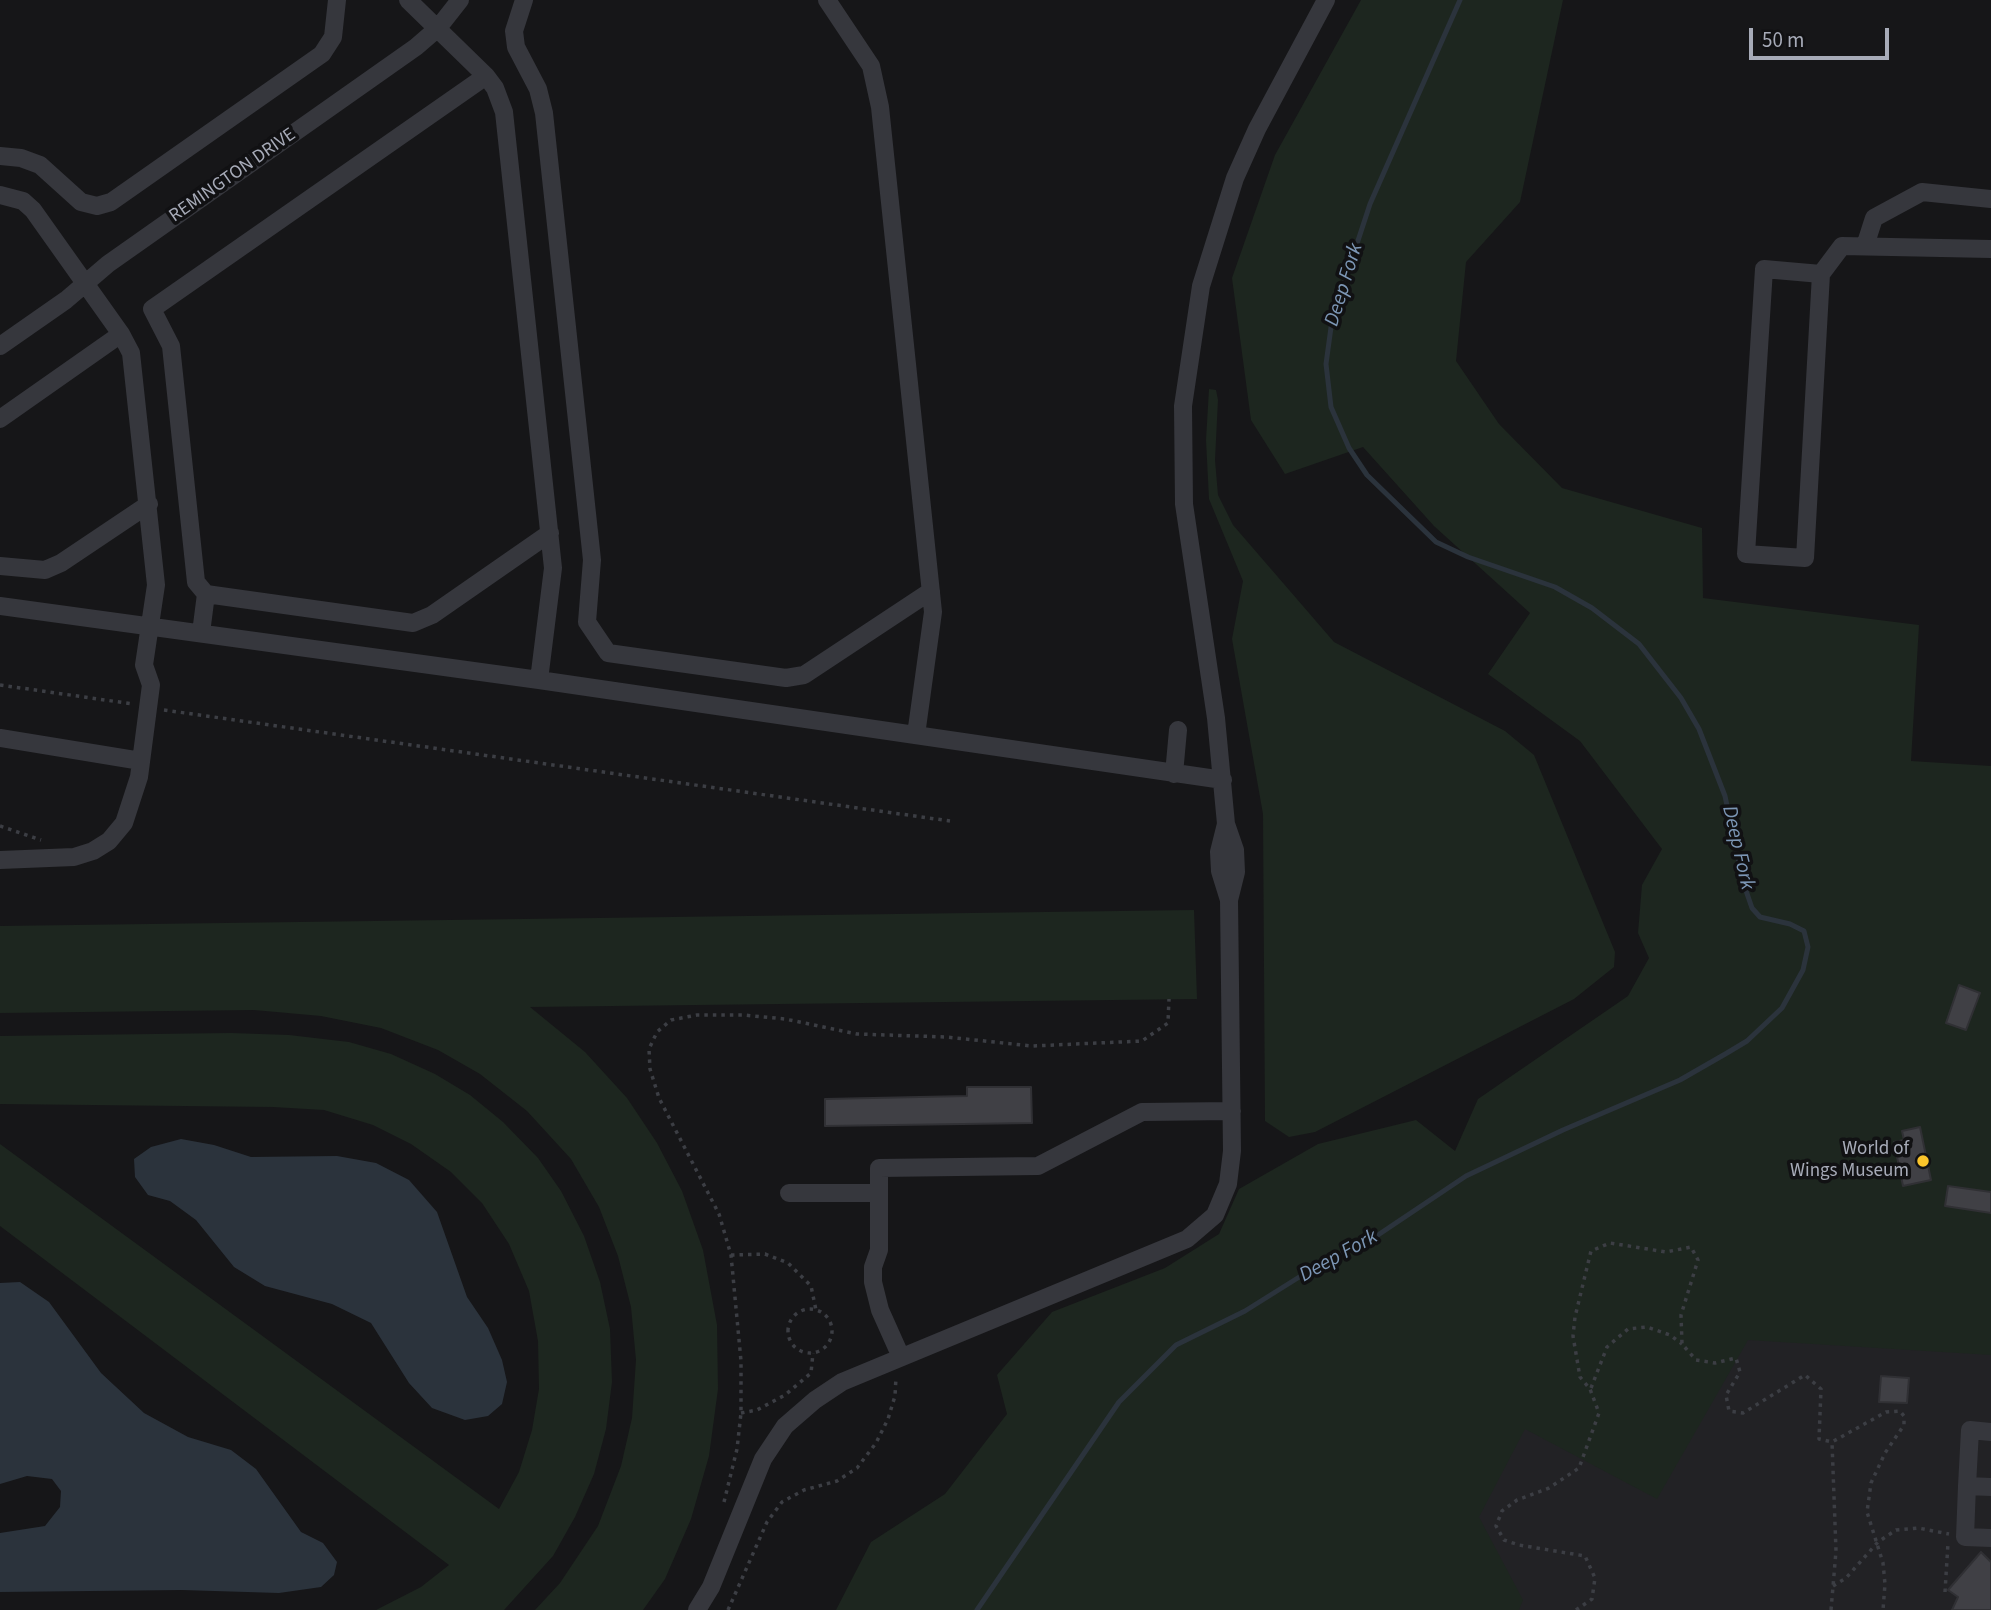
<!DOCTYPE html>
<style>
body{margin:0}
#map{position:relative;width:1991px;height:1610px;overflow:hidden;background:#161618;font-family:"Source Sans 3",sans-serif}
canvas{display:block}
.scale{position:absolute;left:1749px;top:28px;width:140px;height:32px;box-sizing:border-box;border:4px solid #a7abb8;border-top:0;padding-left:9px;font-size:21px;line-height:24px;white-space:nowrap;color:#a7abb8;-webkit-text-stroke:5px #111113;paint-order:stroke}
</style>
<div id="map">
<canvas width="1991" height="1610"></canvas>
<div class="scale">50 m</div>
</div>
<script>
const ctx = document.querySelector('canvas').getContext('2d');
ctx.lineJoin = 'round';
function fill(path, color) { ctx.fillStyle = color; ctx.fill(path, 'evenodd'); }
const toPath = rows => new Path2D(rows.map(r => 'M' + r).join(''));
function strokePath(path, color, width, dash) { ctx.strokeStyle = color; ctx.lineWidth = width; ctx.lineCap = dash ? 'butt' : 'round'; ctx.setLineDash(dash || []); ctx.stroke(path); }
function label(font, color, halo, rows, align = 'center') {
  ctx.font = font + ' "Source Sans 3",sans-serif'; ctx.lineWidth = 7; ctx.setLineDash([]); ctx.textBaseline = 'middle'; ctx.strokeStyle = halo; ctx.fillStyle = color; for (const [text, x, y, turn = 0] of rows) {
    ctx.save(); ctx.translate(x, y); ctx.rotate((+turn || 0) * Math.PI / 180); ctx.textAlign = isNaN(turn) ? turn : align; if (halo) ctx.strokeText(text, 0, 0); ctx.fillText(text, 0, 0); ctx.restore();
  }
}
const built = toPath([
 [1991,1285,1991,1610,1235,1610,1375,1296]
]);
const green = toPath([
 [1361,0,1563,0,1520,202,1466,262,1456,361,1499,424,1562,488,1702,528,1703,598,1919,625,1911,761,1991,766,1991,1355,1748,1340,1657,1499,1525,1429,1479,1517,1523,1600,1519,1610,836,1610,871,1542,945,1494,1007,1414,997,1375,1052,1312,1165,1268,1219,1234,1239,1189,1318,1144,1416,1120,1455,1151,1478,1099,1628,996,1649,958,1638,933,1642,885,1662,849,1580,741,1488,674,1530,613,1434,526,1363,447,1285,474,1251,420,1232,278,1275,155],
 [1209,389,1216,390,1218,400,1215,460,1218,495,1233,525,1334,642,1505,731,1534,755,1615,952,1614,967,1574,999,1315,1132,1289,1137,1265,1121,1263,814,1232,639,1243,581,1209,499,1206,440],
 [1194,910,1197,999,530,1007,585,1052,627,1098,657,1143,682,1191,703,1250,717,1325,718,1389,709,1456,691,1519,665,1579,643,1610,535,1610,560,1583,598,1526,621,1466,632,1418,636,1360,631,1307,618,1256,599,1207,571,1159,527,1111,480,1074,438,1050,381,1028,321,1016,254,1010,0,1013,0,926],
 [231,1033,289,1035,349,1042,391,1054,435,1074,470,1095,503,1122,538,1158,561,1191,584,1236,600,1282,610,1329,612,1382,606,1429,594,1474,575,1517,553,1556,504,1610,376,1610,421,1587,449,1565,0,1226,0,1144,499,1509,519,1472,532,1430,539,1389,538,1341,529,1291,509,1244,482,1203,451,1172,411,1144,373,1125,324,1110,273,1107,0,1104,0,1036]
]);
const water = toPath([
 [181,1139,214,1145,251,1157,337,1156,376,1163,409,1180,437,1212,467,1297,488,1328,502,1360,507,1382,502,1404,488,1416,465,1420,432,1408,409,1383,371,1323,332,1304,265,1286,234,1267,196,1220,170,1201,148,1195,135,1177,134,1159,151,1147],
 [20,1282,49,1302,101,1373,144,1413,188,1437,231,1450,256,1469,301,1532,323,1543,337,1562,334,1575,321,1587,279,1593,182,1590,0,1592,0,1533,45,1526,60,1507,61,1491,52,1479,27,1476,0,1484,0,1283]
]);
const stream = toPath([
 [977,1610,1119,1402,1176,1345,1245,1311,1320,1264,1369,1241,1466,1176,1563,1130,1680,1080,1727,1053,1747,1041,1782,1008,1803,970,1808,947,1804,931,1790,924,1760,917,1752,908,1743,882,1725,796,1699,729,1681,698,1639,644,1592,608,1555,587,1468,557,1436,542,1367,475,1349,448,1331,407,1326,364,1332,320,1370,204,1460,0]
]);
const building = toPath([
 [1959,985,1980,993,1966,1030,1946,1023,1959,985],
 [967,1087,1031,1087,1032,1123,825,1126,825,1099,967,1096,967,1087],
 [1920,1127,1931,1180,1903,1186,1894,1142,1904,1140,1902,1131,1920,1127],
 [1948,1186,1991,1192,1991,1213,1945,1206,1948,1186],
 [1881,1376,1909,1378,1907,1403,1879,1402,1881,1376],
 [1981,1552,1991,1562,1991,1610,1952,1610,1958,1597,1948,1590,1981,1552]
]);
const path = toPath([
 [0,685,133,704],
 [164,710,950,821],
 [0,826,41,840],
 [731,1255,765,1254,788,1263,811,1286,816,1310],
 '788 1331a22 22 0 1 1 44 0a22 22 0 1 1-44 0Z',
 [1591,1388,1607,1347,1628,1329,1647,1327,1670,1335,1682,1344],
 [741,1413,757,1410,785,1395,811,1373,813,1353],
 [724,1502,737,1449,741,1413,741,1361,731,1255,719,1214,659,1098,650,1069,649,1049,657,1032,671,1020,697,1015,743,1015,785,1019,857,1034,946,1037,1032,1046,1142,1041,1168,1023,1169,999],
 [1833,1586,1846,1578,1878,1542,1896,1530,1918,1528,1949,1534],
 [1945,1592,1948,1543],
 [728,1610,767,1522,782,1502,804,1490,837,1481,857,1468,876,1443,888,1419,895,1396,896,1377],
 [1576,1610,1592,1599,1595,1578,1585,1556,1519,1545,1504,1540,1496,1526,1502,1511,1517,1500,1549,1488,1579,1468,1599,1413,1590,1389,1580,1377,1573,1336,1575,1317,1591,1251,1610,1243,1666,1252,1691,1247,1698,1260,1681,1315,1682,1344,1696,1360,1715,1363,1736,1358,1740,1372,1726,1395,1729,1411,1743,1413,1805,1375,1821,1389,1819,1439,1832,1442,1886,1412,1900,1411,1904,1416,1904,1425,1885,1453,1871,1483,1867,1512,1883,1563,1885,1584,1883,1610],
 [1831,1610,1836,1551,1832,1442]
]);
const minor = toPath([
 [408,0,486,76,495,88,504,112,553,568,539,680],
 [524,0,514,31,516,47,538,89,544,113,592,560,587,622,608,653,786,678,804,675,931,591],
 [827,0,871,66,880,107,933,612,916,735],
 [486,76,152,309,171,346,196,582,206,594,413,623,432,615,550,533],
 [0,156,21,158,40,165,81,202,97,206,111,202,322,54,333,37,337,0],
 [0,195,23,201,33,210,121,334,131,353,156,585,144,665,151,685,139,777,124,823,109,841,93,851,74,857,0,860],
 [1865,246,1874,218,1922,192,1991,199],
 [1821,274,1764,269,1746,554,1805,558,1821,274,1842,246,1991,249],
 [0,346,66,300,108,264,416,47,438,28,460,0],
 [0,419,121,334],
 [0,566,45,570,61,563,149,504],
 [0,606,539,680,1223,780],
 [201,633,206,594],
 [0,738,141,761],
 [1174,774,1178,730],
 [1226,824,1219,852,1220,871,1229,900],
 [789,1193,879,1193],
 [901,1357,880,1310,873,1282,873,1267,879,1250,879,1168,1038,1166,1142,1112,1232,1111],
 [1967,1486,1970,1430,1991,1432],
 [1991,1487,1967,1486,1965,1537,1991,1538],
 [697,1610,711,1587,763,1459,785,1426,815,1400,842,1382,1187,1239,1215,1215,1228,1184,1232,1151,1229,900,1236,872,1235,850,1226,824,1216,718,1184,504,1183,406,1201,286,1235,178,1257,129,1326,0]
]);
const markers = [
 [1923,1161,7,"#fac42b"]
];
const streetNames = [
 ["REMINGTON DRIVE",233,176,-35]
];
const poiNames = [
 ["World of",1909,1150],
 ["Wings Museum",1909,1172]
];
const waterNames = [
 ["Deep Fork",1345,285,-73],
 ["Deep Fork",1737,848,77],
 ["Deep Fork",1339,1257,-29]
];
fill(built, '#222225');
fill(green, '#1d261f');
fill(water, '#2b333c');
strokePath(stream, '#2b333c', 5);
fill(building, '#404045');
strokePath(building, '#303034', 2);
strokePath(path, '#3c3e44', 3.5, [3.5, 5]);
strokePath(minor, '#36373d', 18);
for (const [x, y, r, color] of markers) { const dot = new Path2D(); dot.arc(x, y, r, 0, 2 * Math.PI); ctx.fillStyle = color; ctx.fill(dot); strokePath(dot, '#111113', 2.5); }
label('19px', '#a7abb8', '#111113', streetNames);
label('19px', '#a7abb8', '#111113', poiNames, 'right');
label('italic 21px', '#7c96b5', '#111113', waterNames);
</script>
